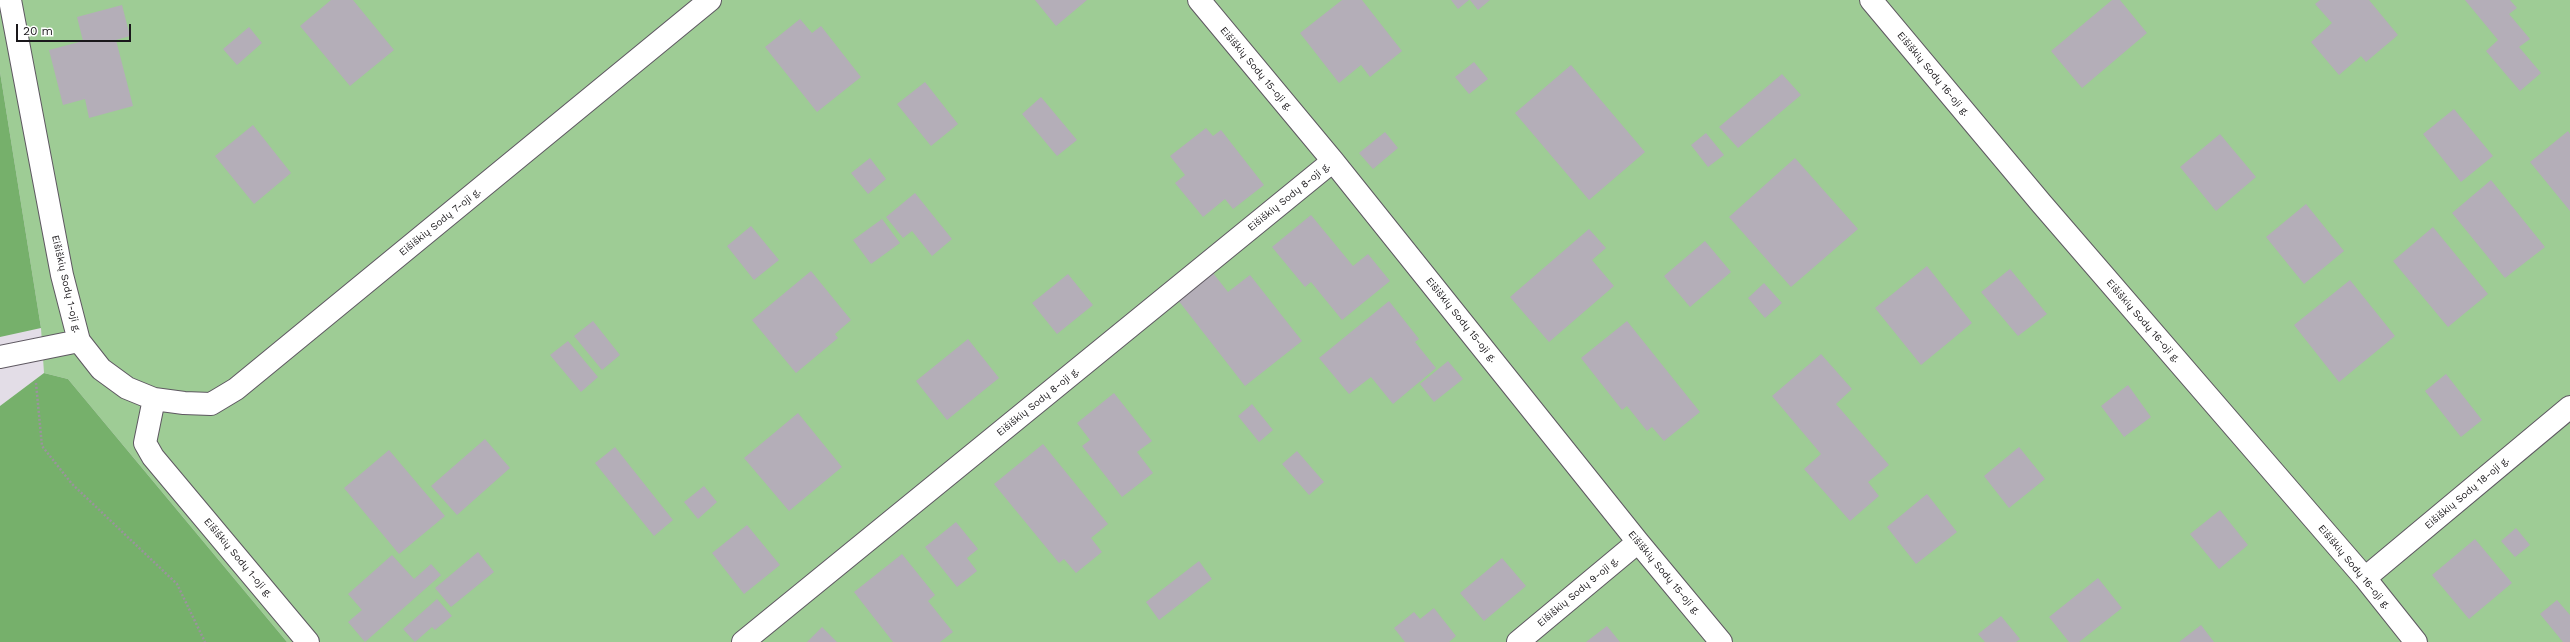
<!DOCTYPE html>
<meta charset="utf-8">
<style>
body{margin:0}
#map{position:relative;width:2570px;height:642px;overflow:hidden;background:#e3dde7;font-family:"Work Sans",sans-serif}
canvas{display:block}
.scale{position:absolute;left:16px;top:24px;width:115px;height:18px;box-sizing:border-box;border:2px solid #1a181b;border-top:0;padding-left:5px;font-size:12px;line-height:14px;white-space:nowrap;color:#1a181b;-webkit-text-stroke:3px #fff;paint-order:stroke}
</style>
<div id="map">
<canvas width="2570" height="642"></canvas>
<div class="scale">20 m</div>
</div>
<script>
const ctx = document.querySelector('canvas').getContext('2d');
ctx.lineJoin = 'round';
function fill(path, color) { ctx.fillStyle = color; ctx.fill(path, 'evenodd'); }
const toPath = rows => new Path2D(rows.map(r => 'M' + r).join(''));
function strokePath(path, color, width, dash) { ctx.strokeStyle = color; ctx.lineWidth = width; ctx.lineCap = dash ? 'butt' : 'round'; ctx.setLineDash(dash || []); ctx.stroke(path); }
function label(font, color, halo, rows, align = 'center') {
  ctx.font = font + ' "Work Sans",sans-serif'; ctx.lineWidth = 4; ctx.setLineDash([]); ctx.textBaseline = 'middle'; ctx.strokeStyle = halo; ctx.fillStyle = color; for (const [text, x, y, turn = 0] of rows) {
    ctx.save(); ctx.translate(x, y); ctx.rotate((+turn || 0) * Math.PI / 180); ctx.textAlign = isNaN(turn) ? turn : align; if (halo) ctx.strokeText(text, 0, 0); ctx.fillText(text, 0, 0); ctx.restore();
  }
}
const green = toPath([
 [0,0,2570,0,2570,642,287,642,68,379,44,373,41,328,0,72]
]);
const forest = toPath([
 [0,72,41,328,0,337],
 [44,373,68,379,287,642,0,642,0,406]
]);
const building = toPath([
 [331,0,353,0,394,50,350,86,300,26],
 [1035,0,1087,0,1056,26],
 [1342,0,1362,0,1402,51,1370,77,1361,65,1339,83,1300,33],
 [1451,0,1469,0,1458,9],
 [1470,0,1490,0,1478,10],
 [2112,0,2120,0,2147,33,2082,88,2051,51],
 [2320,0,2369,0,2398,35,2366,62,2361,56,2339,75,2311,42,2332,23,2315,4],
 [2465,0,2510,0,2517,8,2509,14,2530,39,2519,47,2541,73,2520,91,2486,51,2498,40],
 [122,5,130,36,116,40,133,106,89,118,85,99,63,105,49,50,83,41,77,17],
 [800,19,812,33,821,26,861,77,817,112,765,47],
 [249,27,262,43,237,65,223,49],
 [1474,62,1488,79,1469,94,1455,77],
 [1571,65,1645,152,1589,200,1515,113],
 [1782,74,1801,95,1738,148,1719,127],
 [925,82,958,124,931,146,897,104],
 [1041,97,1077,140,1057,156,1022,114],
 [2454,109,2493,156,2461,182,2423,134],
 [253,125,291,173,254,204,215,156],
 [1206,128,1213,136,1221,130,1264,185,1233,209,1225,199,1203,217,1175,183,1185,175,1170,156],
 [2568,131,2570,134,2570,211,2530,162],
 [1385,132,1398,148,1373,169,1359,153],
 [1706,133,1724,155,1708,167,1691,145],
 [2220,134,2256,177,2216,211,2180,167],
 [870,158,886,179,868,194,851,173],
 [1795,158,1858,229,1791,287,1729,217],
 [2491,180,2545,247,2505,278,2452,213],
 [915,193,952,239,932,256,912,231,903,238,886,217],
 [2306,204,2344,251,2304,284,2266,237],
 [1311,215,1353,266,1368,254,1390,281,1342,320,1311,282,1305,287,1272,247],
 [882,219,900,243,871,264,853,240],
 [751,226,779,260,754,280,727,246],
 [2433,227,2488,294,2448,327,2393,261],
 [1589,229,1606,248,1592,260,1614,286,1549,342,1510,297],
 [1705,241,1731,272,1690,307,1664,276],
 [1927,266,1972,323,1921,365,1875,308],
 [2010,269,2047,314,2018,336,1981,292],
 [811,271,851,320,835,334,838,338,796,373,752,320],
 [1213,273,1228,292,1250,275,1302,341,1245,386,1178,300],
 [1068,274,1093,305,1057,334,1032,303],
 [2350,280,2395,336,2339,382,2294,325],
 [1764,283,1782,303,1765,318,1748,298],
 [1389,301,1419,339,1415,342,1436,368,1393,404,1371,377,1349,394,1319,358],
 [593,321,620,355,602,370,574,336],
 [1627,321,1700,412,1664,441,1652,427,1647,431,1627,406,1622,410,1581,358],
 [968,339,999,378,947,420,916,381],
 [568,341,598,377,581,392,550,355],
 [1821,354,1852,389,1836,404,1889,465,1868,482,1879,496,1850,521,1804,469,1821,454,1772,396],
 [1448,361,1463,379,1434,402,1420,384],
 [2446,374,2482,420,2461,437,2425,391],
 [2128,385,2151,417,2124,437,2101,406],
 [1114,393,1152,441,1137,452,1153,473,1122,497,1082,446,1090,440,1077,423],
 [1252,404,1273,430,1259,442,1238,416],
 [798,413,842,467,789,511,744,458],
 [485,439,510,468,457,515,431,486],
 [1043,444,1108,524,1091,538,1102,552,1076,573,1064,559,1059,563,994,484],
 [615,447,673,520,654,536,595,463],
 [2019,447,2045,479,2009,508,1984,476],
 [389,450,445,516,399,554,344,488],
 [1297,451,1324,482,1309,495,1282,464],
 [704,486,717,502,698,519,684,502],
 [1927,494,1957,532,1916,564,1887,527],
 [2220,510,2248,545,2219,569,2190,534],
 [956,522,978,549,967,558,977,571,957,587,925,547],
 [747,525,780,565,744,594,712,553],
 [2516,528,2530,545,2515,557,2501,541],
 [2475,539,2512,583,2469,619,2432,575],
 [478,552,494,572,451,607,435,588],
 [902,554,935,595,928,601,953,632,940,642,893,642,854,592],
 [392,555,414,579,431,564,441,575,365,642,348,622,362,610,348,594],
 [1502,558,1526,586,1484,621,1460,593],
 [1199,561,1212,579,1159,620,1146,602],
 [2098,578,2122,608,2079,642,2069,642,2049,617],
 [437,599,452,616,435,630,432,627,415,642,403,629],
 [2557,600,2570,615,2570,642,2563,642,2540,614],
 [1434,608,1456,636,1449,642,1405,642,1394,628,1414,612,1420,619],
 [2001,616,2020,639,2016,642,1985,642,1978,634],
 [2201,625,2214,642,2179,642],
 [1607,626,1620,642,1586,642],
 [822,627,837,642,807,642]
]);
const path = toPath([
 [36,383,42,446,72,484,177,584,205,642]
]);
const minor = toPath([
 [10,0,62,275,79,341,101,369,127,388,154,399,145,443,153,457,308,642],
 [1199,0,1333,161,1638,542,1721,642],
 [1871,0,2041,203,2365,578,2416,642],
 [0,357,79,341],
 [154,399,184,403,211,404,236,389,710,0],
 [2365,578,2570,407],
 [743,642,1333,161],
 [1518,642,1638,542]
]);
const streetNames = [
 ["Eišiškių Sodų 15-oji g.",1256,69,50],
 ["Eišiškių Sodų 16-oji g.",1933,74,50],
 ["Eišiškių Sodų 8-oji g.",1289,197,-39],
 ["Eišiškių Sodų 7-oji g.",440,222,-39],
 ["Eišiškių Sodų 1-oji g.",66,284,77],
 ["Eišiškių Sodų 15-oji g.",1461,320,51],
 ["Eišiškių Sodų 16-oji g.",2143,321,49],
 ["Eišiškių Sodų 8-oji g.",1038,402,-39],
 ["Eišiškių Sodų 18-oji g.",2467,493,-40],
 ["Eišiškių Sodų 1-oji g.",238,558,50],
 ["Eišiškių Sodų 16-oji g.",2354,567,50],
 ["Eišiškių Sodų 15-oji g.",1664,573,50],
 ["Eišiškių Sodų 9-oji g.",1578,592,-40]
];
fill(green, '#9ecc95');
fill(forest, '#76b06b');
fill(building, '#b4aeb8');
strokePath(minor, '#5e5861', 24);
strokePath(path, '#99949c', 2.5, [2, 2]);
strokePath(minor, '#fff', 22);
label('10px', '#1a181b', '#fff', streetNames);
</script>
